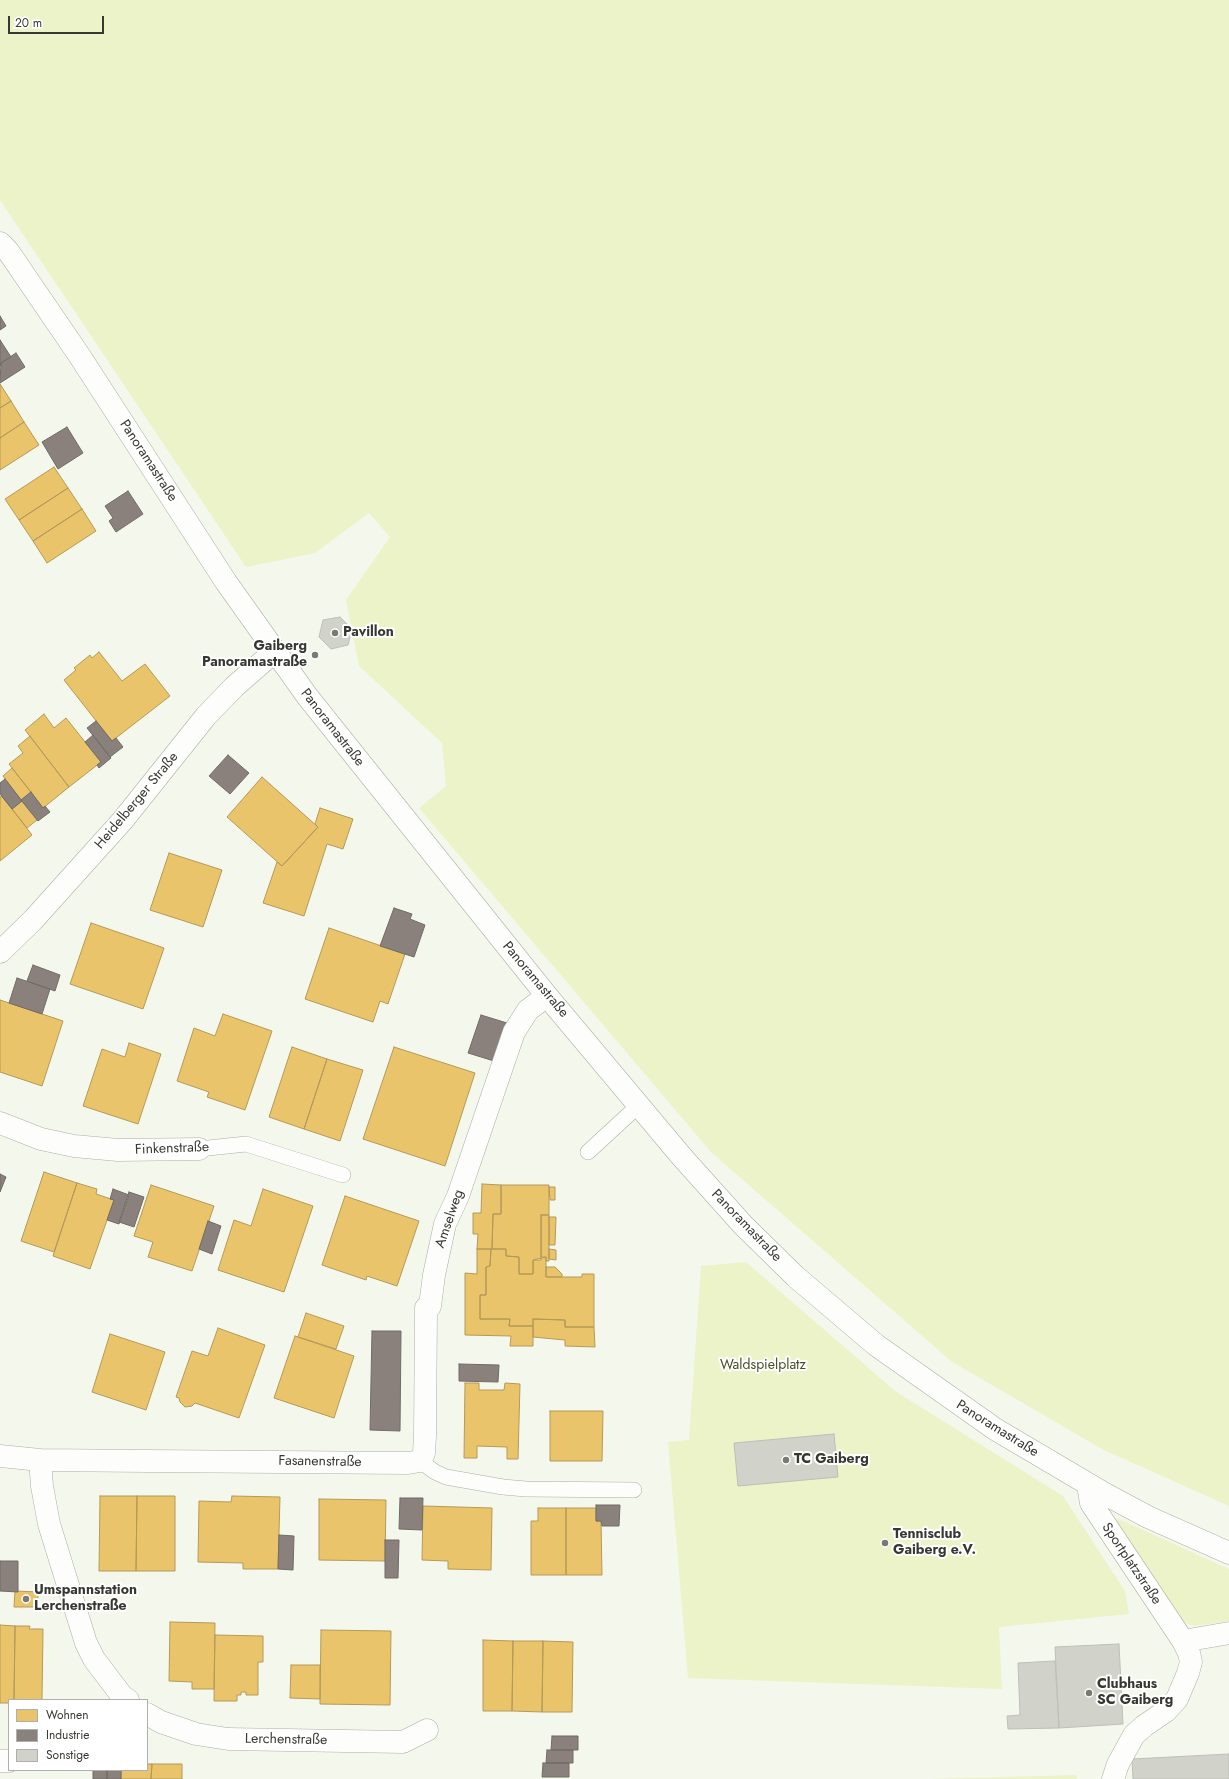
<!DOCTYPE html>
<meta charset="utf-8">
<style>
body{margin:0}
#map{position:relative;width:1229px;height:1779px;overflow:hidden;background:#f4f7ec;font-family:Jost,sans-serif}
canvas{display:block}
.legend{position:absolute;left:8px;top:1699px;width:140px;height:72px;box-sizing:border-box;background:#fff;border:1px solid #afafad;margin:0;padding:5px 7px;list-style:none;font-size:12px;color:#373831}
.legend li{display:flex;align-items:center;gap:8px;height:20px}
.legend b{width:20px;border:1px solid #afafad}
.scale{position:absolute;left:8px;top:16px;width:96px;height:18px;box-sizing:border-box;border:2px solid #373831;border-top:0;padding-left:5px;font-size:12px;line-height:14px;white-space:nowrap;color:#373831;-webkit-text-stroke:3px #fff;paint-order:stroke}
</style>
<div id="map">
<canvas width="1229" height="1779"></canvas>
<ul class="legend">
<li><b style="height:11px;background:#e9c46a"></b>Wohnen</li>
<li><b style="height:11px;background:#8a817c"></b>Industrie</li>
<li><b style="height:11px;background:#d1d3ca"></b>Sonstige</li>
</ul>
<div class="scale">20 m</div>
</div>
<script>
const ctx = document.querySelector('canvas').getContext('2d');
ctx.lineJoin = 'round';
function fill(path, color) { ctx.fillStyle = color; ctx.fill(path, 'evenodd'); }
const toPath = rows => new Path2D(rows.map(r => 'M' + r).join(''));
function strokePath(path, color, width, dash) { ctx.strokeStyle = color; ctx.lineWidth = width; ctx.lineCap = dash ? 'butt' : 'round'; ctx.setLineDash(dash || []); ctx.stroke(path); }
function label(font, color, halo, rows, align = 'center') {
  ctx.font = font + ' Jost,sans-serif'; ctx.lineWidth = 4; ctx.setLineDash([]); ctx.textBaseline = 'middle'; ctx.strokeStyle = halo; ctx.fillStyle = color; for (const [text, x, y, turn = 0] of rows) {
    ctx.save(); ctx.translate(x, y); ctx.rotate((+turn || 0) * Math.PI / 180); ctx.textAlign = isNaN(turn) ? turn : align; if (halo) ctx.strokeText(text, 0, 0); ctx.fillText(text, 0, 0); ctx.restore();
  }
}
const green = toPath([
 [0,0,1229,0,1229,1506,1104,1450,952,1362,711,1152,419,808,446,786,442,743,359,666,346,600,390,537,369,513,315,553,246,567,0,200],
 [746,1262,895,1391,1063,1496,1125,1591,1129,1614,999,1627,1002,1689,688,1678,668,1442,689,1440,701,1266],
 [1117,1518,1229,1569,1229,1621,1195,1626,1184,1623,1115,1523],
 [1077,1775,1077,1779,928,1779]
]);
const homes = toPath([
 [0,384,11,401,0,408,0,384],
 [11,401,24,422,0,438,0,408,11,401],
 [24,422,39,445,0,470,0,438,24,422],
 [54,467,68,488,19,520,5,499,54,467],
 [68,488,82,509,33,541,19,520,68,488],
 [82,509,96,531,47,563,33,541,82,509],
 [99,652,122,681,145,664,170,696,112,741,64,680,76,670,74,668,90,655,92,658,99,652],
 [44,714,54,728,66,718,101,762,69,787,25,730,44,714],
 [30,736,69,787,43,808,9,764,23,753,18,746,30,736],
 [12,768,31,792,21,800,3,776,12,768],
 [262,777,318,827,282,866,227,817,262,777],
 [2,796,32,835,0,861,0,797,2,796],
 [22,801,37,820,27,828,12,809,22,801],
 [320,808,353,819,343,849,327,844,304,916,263,903,277,862,282,866,318,827,315,824,320,808],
 [169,853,222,870,203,927,150,910,169,853],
 [91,923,164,948,143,1009,70,984,91,923],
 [329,928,405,954,388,1004,380,1001,373,1022,305,999,329,928],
 [0,1000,63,1021,42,1086,0,1072,0,1000],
 [223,1014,272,1031,245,1110,207,1097,209,1092,177,1081,194,1028,215,1036,223,1014],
 [129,1043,161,1054,138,1124,83,1106,102,1049,125,1057,129,1043],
 [292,1047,327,1059,304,1129,269,1117,292,1047],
 [394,1047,475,1073,445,1166,363,1139,394,1047],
 [327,1059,363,1070,340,1141,304,1129,327,1059],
 [44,1172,77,1183,54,1252,21,1241,44,1172],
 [77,1183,97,1189,96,1194,114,1200,90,1269,53,1256,77,1183],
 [482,1184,501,1185,501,1214,493,1214,492,1249,477,1249,478,1234,473,1234,473,1213,481,1213,482,1184],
 [151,1185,214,1206,192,1271,148,1257,153,1242,134,1236,151,1185],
 [501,1185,549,1185,549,1215,541,1215,541,1260,533,1260,533,1274,519,1274,519,1257,506,1256,506,1249,492,1249,493,1214,501,1214,501,1185],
 [549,1187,555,1187,555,1200,550,1200,549,1187],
 [263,1189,313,1206,284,1292,218,1270,234,1220,251,1226,263,1189],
 [345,1196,419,1221,397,1286,367,1276,366,1280,322,1265,345,1196],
 [541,1215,549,1215,549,1261,546,1261,546,1257,541,1257,541,1215],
 [549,1217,556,1217,555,1245,549,1245,549,1217],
 [477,1249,491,1249,490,1266,486,1267,486,1295,480,1295,480,1319,510,1319,509,1326,533,1326,533,1346,510,1346,511,1336,465,1335,465,1273,477,1274,477,1249],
 [491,1249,506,1249,506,1256,519,1257,519,1274,533,1274,533,1260,546,1257,546,1277,582,1277,582,1274,594,1274,594,1327,565,1327,565,1320,533,1319,533,1326,509,1326,510,1319,480,1319,480,1295,486,1295,486,1267,490,1266,491,1249],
 [549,1249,556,1250,556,1260,549,1259,549,1249],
 [546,1267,555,1267,562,1274,562,1277,546,1277,546,1267],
 [306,1313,344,1326,336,1349,298,1337,306,1313],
 [533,1319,565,1320,565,1327,594,1327,595,1347,565,1346,565,1340,533,1337,533,1319],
 [218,1328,265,1345,239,1418,195,1403,192,1406,185,1407,180,1402,179,1398,176,1397,192,1351,208,1356,218,1328],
 [110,1334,165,1352,146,1410,92,1392,110,1334],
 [295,1336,354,1356,334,1418,274,1398,295,1336],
 [465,1383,479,1383,479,1390,504,1390,505,1383,520,1384,518,1459,507,1459,507,1447,477,1446,477,1458,464,1458,465,1383],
 [550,1411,603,1411,602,1461,550,1461,550,1411],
 [100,1496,137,1496,136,1571,99,1571,100,1496],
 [137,1496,175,1496,175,1571,136,1571,137,1496],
 [232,1496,280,1497,278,1569,243,1569,243,1563,198,1562,199,1501,231,1502,232,1496],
 [319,1499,386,1500,385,1561,319,1560,319,1499],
 [423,1506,492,1508,491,1570,448,1569,448,1561,422,1560,423,1506],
 [538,1508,566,1508,566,1575,531,1575,531,1521,538,1521,538,1508],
 [566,1508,596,1508,596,1521,601,1521,602,1575,566,1575,566,1508],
 [15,1591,38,1592,38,1607,14,1607,15,1591],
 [170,1622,215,1623,214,1689,192,1689,192,1682,169,1681,170,1622],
 [0,1625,15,1626,14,1700,9,1700,9,1703,0,1703,0,1625],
 [15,1626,30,1626,29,1629,43,1629,42,1700,14,1700,15,1626],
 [321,1630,391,1631,390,1705,320,1704,321,1630],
 [215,1635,263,1636,263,1662,258,1662,258,1695,246,1695,246,1692,241,1692,241,1695,237,1695,237,1701,214,1701,215,1635],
 [483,1640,513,1641,512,1711,483,1711,483,1640],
 [513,1641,543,1641,542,1712,512,1711,513,1641],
 [543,1641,573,1642,572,1712,542,1712,543,1641],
 [291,1665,320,1665,320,1699,290,1698,291,1665],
 [147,1764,152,1764,151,1779,121,1779,121,1770,147,1770,147,1764],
 [152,1764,182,1764,182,1779,151,1779,152,1764]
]);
const industry = toPath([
 [0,316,6,326,0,330,0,316],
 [0,340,11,357,1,363,2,365,0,366,0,340],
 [16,353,25,367,0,383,1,363,16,353],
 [67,427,83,453,58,469,42,442,67,427],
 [128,491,143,514,116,532,109,521,113,518,105,506,128,491],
 [96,721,112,741,116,738,123,747,110,757,87,728,96,721],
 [93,735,111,758,99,768,97,765,101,762,85,742,93,735],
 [228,755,249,773,230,794,209,776,228,755],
 [5,779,22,801,12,809,0,794,0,783,5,779],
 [31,792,43,808,45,806,50,812,38,821,21,800,31,792],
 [394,908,412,914,410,919,425,925,414,957,380,946,394,908],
 [33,965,60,975,55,991,27,981,33,965],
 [17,978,50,989,42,1014,9,1003,17,978],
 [481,1015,507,1023,494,1061,468,1053,481,1015],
 [0,1174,6,1177,0,1192,0,1174],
 [113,1189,129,1195,119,1224,107,1220,114,1200,110,1199,113,1189],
 [129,1192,144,1197,134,1227,119,1222,129,1192],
 [208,1221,221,1226,212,1254,199,1249,208,1221],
 [372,1331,401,1331,400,1431,370,1430,372,1331],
 [459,1364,499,1365,498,1382,459,1381,459,1364],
 [400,1498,423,1498,422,1530,399,1529,400,1498],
 [596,1505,620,1505,619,1526,602,1526,601,1521,596,1521,596,1505],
 [279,1535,294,1536,293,1570,278,1569,279,1535],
 [385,1540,399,1540,398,1578,385,1578,385,1540],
 [0,1561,18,1561,18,1592,0,1591,0,1561],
 [552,1736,578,1736,578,1750,551,1750,552,1736],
 [547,1750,573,1750,573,1763,546,1763,547,1750],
 [543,1763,569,1763,569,1777,542,1777,543,1763],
 [93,1770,107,1770,107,1779,93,1779,93,1770],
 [107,1770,121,1770,121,1779,107,1779,107,1770]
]);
const building = toPath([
 [340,617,352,629,348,645,331,649,319,637,323,620,340,617],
 [834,1434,838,1477,738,1486,734,1443,834,1434],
 [1119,1644,1123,1724,1059,1728,1055,1647,1119,1644],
 [1055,1661,1059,1728,1008,1729,1007,1716,1020,1715,1018,1663,1055,1661],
 [1229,1754,1229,1779,1133,1779,1132,1759,1229,1754]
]);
const service = toPath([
 [199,1149,246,1144,343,1175],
 [588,1152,639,1105],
 [420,1461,435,1472,446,1477,503,1487,526,1489,634,1490]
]);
const minor = toPath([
 [0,243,8,251,79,355,226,582,307,696,547,996,682,1157,743,1225,796,1277,876,1345,995,1429,1105,1494,1148,1517,1229,1553],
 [0,952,33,920,123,820,206,716,234,687,275,651],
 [0,1123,41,1139,74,1146,118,1150,199,1149],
 [0,1456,40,1460,147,1461,408,1463,420,1461,424,1453,425,1436,426,1308,430,1306,434,1275,445,1224,458,1196,514,1032,528,1010,547,996],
 [40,1460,42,1486,49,1524,86,1643,94,1659,122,1696,128,1700],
 [1088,1485,1091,1503,1183,1641,1229,1633],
 [147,1714,161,1722,196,1734,228,1739,403,1742,427,1730],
 [0,1761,9,1761],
 [1113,1779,1118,1764,1134,1735,1144,1726,1166,1711,1177,1699,1188,1673,1191,1662,1189,1653,1183,1641]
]);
const markers = [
 [335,633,4,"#797b72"],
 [315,655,4,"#797b72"],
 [786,1460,4,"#797b72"],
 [885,1543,4,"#797b72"],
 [26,1599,4,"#797b72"],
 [1089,1693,4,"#797b72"]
];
const streetNames = [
 ["Panoramastraße",148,461,57],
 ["Panoramastraße",332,728,52],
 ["Heidelberger Straße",137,801,-50],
 ["Panoramastraße",535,980,50],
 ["Finkenstraße",172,1149,-2],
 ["Amselweg",450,1219,-71],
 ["Panoramastraße",746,1226,46],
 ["Panoramastraße",997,1429,32],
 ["Fasanenstraße",320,1462,1],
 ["Sportplatzstraße",1131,1564,56],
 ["Lerchenstraße",286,1740,1]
];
const poiNames = [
 ["Pavillon",343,633],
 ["Gaiberg",307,647,"right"],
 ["Panoramastraße",307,663,"right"],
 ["TC Gaiberg",794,1460],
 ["Tennisclub",893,1535],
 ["Gaiberg e.V.",893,1551],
 ["Umspannstation",34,1591],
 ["Lerchenstraße",34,1607],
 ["Clubhaus",1097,1685],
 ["SC Gaiberg",1097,1701]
];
const parkNames = [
 ["Waldspielplatz",763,1366]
];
fill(green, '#ecf3c9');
fill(homes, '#e9c46a');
strokePath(homes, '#b49a59', 1);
fill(industry, '#8a817c');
strokePath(industry, '#716b66', 1);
fill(building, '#d1d3ca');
strokePath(building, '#bebfb7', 1);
strokePath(service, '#acaea6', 16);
strokePath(minor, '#acaea6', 23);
strokePath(service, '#fdfefc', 15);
strokePath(minor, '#fdfefc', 22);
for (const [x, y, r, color] of markers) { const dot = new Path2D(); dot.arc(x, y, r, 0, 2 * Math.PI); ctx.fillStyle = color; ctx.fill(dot); strokePath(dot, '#fff', 1.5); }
label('14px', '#373831', '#fff', streetNames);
label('bold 14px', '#373831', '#fff', poiNames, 'left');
label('14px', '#494e24', '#fff', parkNames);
</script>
